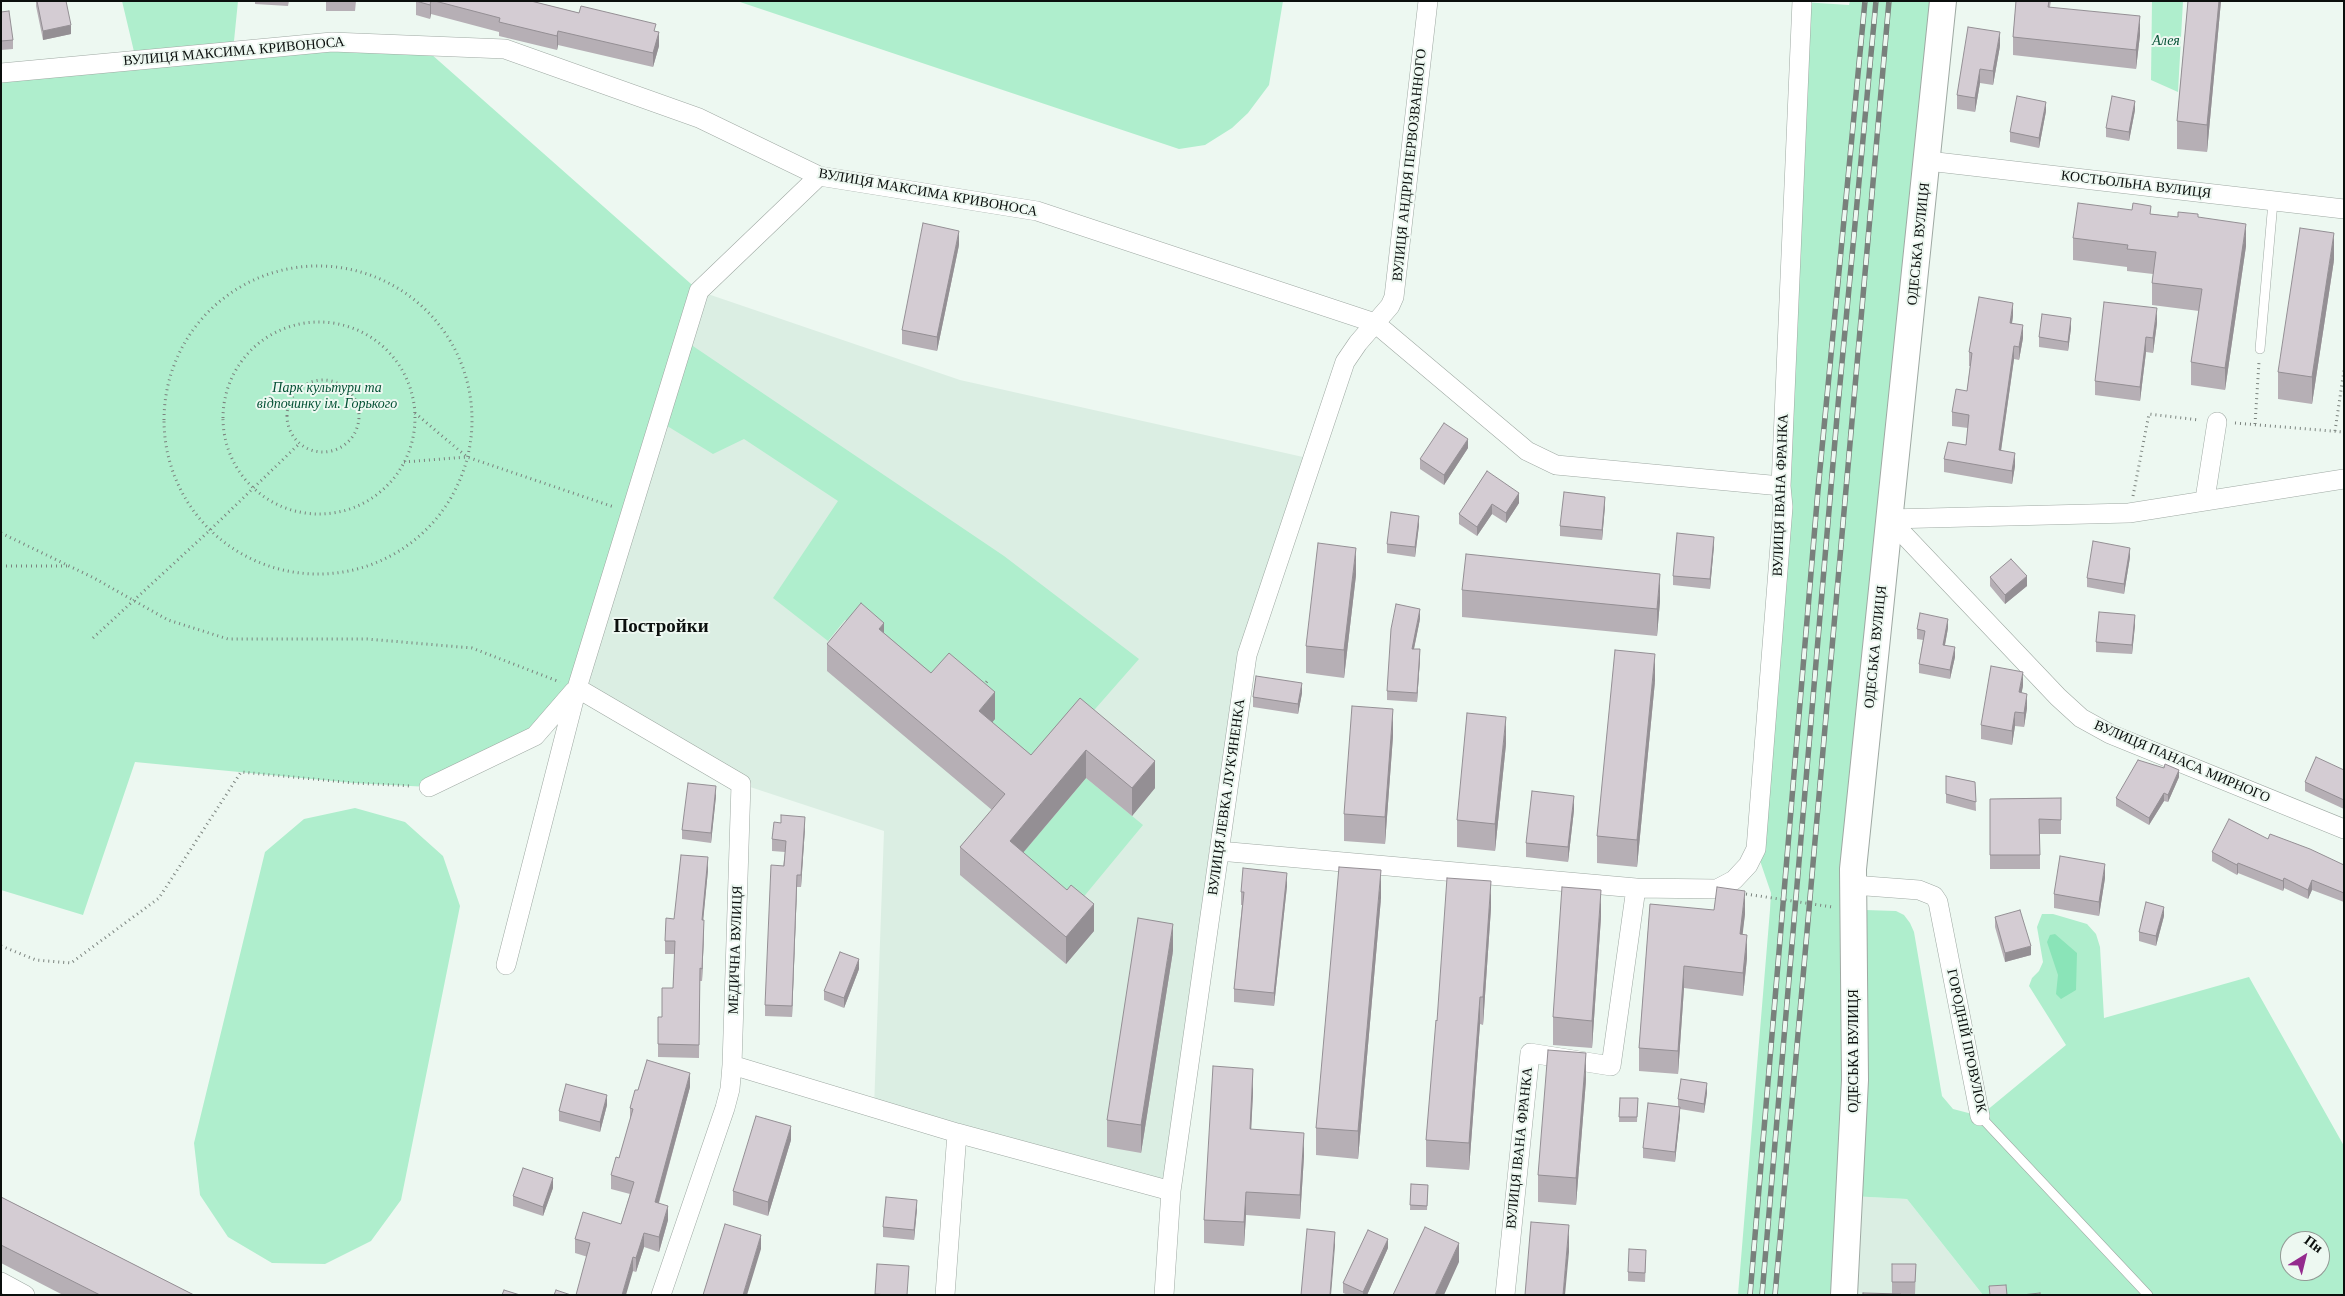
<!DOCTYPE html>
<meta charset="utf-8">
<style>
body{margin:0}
#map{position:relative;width:2345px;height:1296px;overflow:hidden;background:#edf8f1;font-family:Georgia,serif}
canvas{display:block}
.frame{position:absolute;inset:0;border:2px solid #0b0f0d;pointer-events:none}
.north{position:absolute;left:2280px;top:1231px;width:50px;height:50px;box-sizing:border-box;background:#edf8f1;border:1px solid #939b96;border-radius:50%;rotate:36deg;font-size:14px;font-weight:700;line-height:20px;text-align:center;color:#0b0f0d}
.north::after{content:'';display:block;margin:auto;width:18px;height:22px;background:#942b8e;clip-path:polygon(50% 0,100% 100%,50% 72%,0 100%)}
</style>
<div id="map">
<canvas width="2345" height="1296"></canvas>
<div class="frame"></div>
<div class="north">Пн</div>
</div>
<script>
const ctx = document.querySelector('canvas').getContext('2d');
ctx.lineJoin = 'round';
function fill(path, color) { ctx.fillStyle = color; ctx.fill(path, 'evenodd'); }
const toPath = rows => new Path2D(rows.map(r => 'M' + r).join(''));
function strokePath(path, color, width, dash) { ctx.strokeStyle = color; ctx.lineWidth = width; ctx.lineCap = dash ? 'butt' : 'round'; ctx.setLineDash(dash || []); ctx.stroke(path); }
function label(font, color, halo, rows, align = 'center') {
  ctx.font = font + ' Georgia,serif'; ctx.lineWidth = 4; ctx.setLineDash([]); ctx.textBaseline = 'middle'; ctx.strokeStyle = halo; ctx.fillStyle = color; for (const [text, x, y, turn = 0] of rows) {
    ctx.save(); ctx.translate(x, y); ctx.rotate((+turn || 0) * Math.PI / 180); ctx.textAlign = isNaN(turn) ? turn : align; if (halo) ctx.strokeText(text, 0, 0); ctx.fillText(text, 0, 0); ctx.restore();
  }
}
const built = toPath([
 [699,291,960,380,1312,459,1247,655,1171,1191,874,1108,884,831,741,784,577,688],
 [1850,1196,1907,1199,1983,1295,1844,1295]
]);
const green = toPath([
 [122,1,238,1,233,51,422,46,699,291,684,340,1004,556,1139,659,1031,782,931,700,861,630,845,620,828,641,773,598,838,501,744,439,713,454,659,421,577,688,535,736,429,787,354,783,135,762,83,915,1,890,1,73,136,60],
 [737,1,1283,1,1269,85,1248,113,1232,128,1205,145,1179,149],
 [1850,1,1943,1,1853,869,1865,910,1896,911,1904,915,1910,923,1914,932,1942,1096,1953,1109,1980,1116,2066,1045,2029,986,2032,978,2039,971,2043,962,2037,927,2042,914,2053,914,2087,924,2096,934,2100,947,2104,1018,2249,977,2344,1146,2344,1295,1983,1295,1907,1199,1850,1196,1844,1295,1738,1295,1770,910,1771,893,1756,849,1802,2,1849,5],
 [2290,1241,2320,1241,2320,1271,2290,1271],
 [2152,1,2183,1,2178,92,2151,80],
 [1086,778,1143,825,1067,917,1010,868],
 [355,808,405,822,443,856,460,906,401,1200,371,1241,325,1264,272,1263,228,1237,200,1195,194,1143,265,852,304,819]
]);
const water = toPath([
 [2055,934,2077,953,2076,990,2061,999,2056,994,2058,975,2047,942,2050,935]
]);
const path = toPath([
 '164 420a154 154 0 1 1 308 0a154 154 0 1 1-308 0Z',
 '223 418a96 96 0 1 1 192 0a96 96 0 1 1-192 0Z',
 '287 416a36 36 0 1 1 72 0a36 36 0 1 1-72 0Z',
 [415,413,467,457,614,507],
 [2235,423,2344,432],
 [2255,424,2259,362],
 [2335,431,2344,370],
 [404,462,467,457],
 [2133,496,2149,414,2199,420],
 [1,533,94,578,168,620,228,639,367,639,472,648,560,682],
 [1,566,68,566],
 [93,638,209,531,300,443],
 [983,686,989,679],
 [1746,894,1832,907],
 [1,946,36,960,71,963,159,898,241,772,354,783,411,786]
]);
const lane = toPath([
 [2260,349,2273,202],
 [1980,1116,2148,1295]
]);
const street = toPath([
 [1,73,332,42,505,49,699,118,819,176,1037,211,1375,323,1527,451,1556,465,1781,486],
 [1928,161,2344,209],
 [2205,499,2217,422],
 [1889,519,2058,697,2081,718,2110,734,2344,829],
 [1889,519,2129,513,2344,479],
 [577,688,741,784,732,1065,730,1089,725,1108,661,1295],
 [429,787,535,736,574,691],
 [1219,851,1636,888,1717,889,1734,880,1748,865,1756,849,1783,507,1781,486,1802,1],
 [1853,885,1919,890,1934,896,1938,902,1980,1116],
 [506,965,577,688,699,291,819,176],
 [732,1065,957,1133,1171,1191],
 [1,1282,25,1295],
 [945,1295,957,1133],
 [1164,1295,1171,1191,1247,655,1345,362,1358,343,1390,306,1394,297,1428,1],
 [1505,1295,1530,1053,1611,1066,1636,888]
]);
const secondary = toPath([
 [1844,1295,1855,1080,1853,869,1943,1]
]);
const rail = toPath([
 [1750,1295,1818,490,1865,1],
 [1762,1295,1838,405,1876,1],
 [1775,1295,1889,1]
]);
const wall = toPath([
 [36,1,66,1,71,34,43,40,36,6],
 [255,1,289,1,288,6,255,4],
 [326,1,356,1,355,11,326,11],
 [416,1,531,1,656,32,659,46,653,67,558,45,557,50,499,36,499,32,431,14,430,19,416,15],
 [2016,1,2051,1,2050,7,2140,35,2136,69,2013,55,2013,37],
 [2188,1,2221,1,2207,152,2177,149,2177,121],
 [1,12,13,40,13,49,1,50],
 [2000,46,1993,85,1980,83,1975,112,1957,109,1957,95],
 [2135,110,2129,141,2106,137,2106,128],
 [2046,111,2039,148,2010,142,2010,132],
 [2151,214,2178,217,2198,217,2246,246,2225,390,2191,385,2191,362,2199,311,2152,305,2152,283,2153,274,2127,271,2127,267,2073,260,2073,238],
 [959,245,937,351,902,344,902,330],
 [2334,260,2312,404,2278,399,2278,372],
 [2013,316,2012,323,2023,338,2019,360,2014,359,2001,451,2015,466,2012,484,1944,472,1944,459,1966,445,1968,428,1952,426,1952,412,1967,391,1970,366,1969,366,1969,352],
 [2157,323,2153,353,2146,352,2140,401,2095,395,2095,381],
 [2071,328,2068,351,2039,347,2039,337],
 [1468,448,1444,485,1420,469,1420,459],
 [1487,471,1519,503,1506,523,1492,514,1477,536,1459,524,1459,514],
 [1605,506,1602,540,1560,536,1560,526],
 [1419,525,1415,557,1387,553,1387,544],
 [1714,546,1710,589,1673,585,1673,576],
 [2130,557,2124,594,2087,587,2087,578],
 [1356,575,1344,678,1306,673,1306,646],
 [1990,577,2027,586,2005,604,1990,586],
 [1462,590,1660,601,1657,636,1462,617],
 [1420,619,1414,649,1420,659,1417,702,1387,700,1387,691],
 [2135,625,2132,654,2096,652,2096,642],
 [1948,628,1945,645,1955,657,1950,679,1919,673,1919,664,1923,640,1917,639,1917,629],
 [884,633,931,673,995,719,992,722,1031,755,1080,698,1155,788,1132,816,1086,778,1023,853,1094,931,1066,964,960,875,960,847,992,810,827,671,827,644],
 [1655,681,1637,867,1597,863,1597,836],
 [2023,686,2021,693,2027,708,2024,727,2015,726,2012,745,1981,739,1981,725],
 [1302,693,1298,714,1253,707,1253,697],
 [1393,736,1385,844,1344,841,1344,814],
 [1506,744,1495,851,1457,847,1457,820],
 [2344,770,2344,809,2305,791,2305,782],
 [1946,776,1975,782,1976,811,1946,803],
 [2179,777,2168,802,2164,801,2149,825,2116,806,2116,798],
 [716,796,711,843,682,839,682,830],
 [2061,798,2061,834,2040,834,2040,869,1990,869,1990,799],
 [1574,810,1568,862,1526,857,1526,843],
 [805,828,801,887,797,887,792,1017,765,1016,765,1005,785,852,772,851,772,839],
 [2268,839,2344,865,2344,902,2312,890,2308,899,2284,888,2283,891,2238,873,2237,875,2212,861,2212,852],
 [708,870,703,920,704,933,702,981,700,981,699,1058,658,1057,658,1017,662,1017,673,988,675,954,665,954,665,941],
 [2105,878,2099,916,2054,908,2054,894],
 [1287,886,1274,1006,1234,1002,1234,989,1242,905,1241,905,1241,892],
 [1381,898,1358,1159,1316,1155,1316,1128],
 [1650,904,1745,914,1742,935,1747,958,1743,996,1684,988,1678,1074,1639,1071,1639,1048],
 [1491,908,1483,1025,1480,1024,1469,1170,1426,1167,1426,1140,1437,1021],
 [2164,916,2156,946,2139,941,2139,932],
 [1601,917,1592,1048,1553,1045,1553,1017],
 [1995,917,2031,955,2005,962,1995,927],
 [1173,951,1141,1153,1107,1147,1107,1120],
 [859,969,844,1008,824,1000,824,991],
 [1586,1080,1576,1205,1538,1202,1538,1175],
 [690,1087,659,1203,668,1220,659,1252,644,1247,636,1272,575,1253,575,1239,621,1224,630,1194,611,1189,611,1175,619,1158,630,1121,630,1108,638,1090],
 [1253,1093,1251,1129,1304,1156,1300,1219,1246,1215,1244,1246,1204,1243,1204,1220],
 [1707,1093,1704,1113,1680,1109,1680,1116,1675,1162,1643,1158,1643,1148,1678,1107,1678,1099],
 [1620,1098,1638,1098,1637,1122,1619,1122],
 [607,1105,600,1132,559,1121,559,1111],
 [791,1140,768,1216,733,1205,733,1191],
 [1411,1184,1428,1185,1427,1210,1410,1210],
 [553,1188,543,1216,513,1206,513,1196],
 [1,1197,194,1295,63,1295,1,1263],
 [917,1209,914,1240,883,1237,883,1227],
 [1388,1248,1367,1295,1348,1295,1343,1293,1343,1283],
 [1646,1259,1645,1282,1628,1281,1628,1272],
 [1892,1264,1916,1264,1915,1295,1863,1295,1892,1294]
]);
const shadedWall = toPath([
 [431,1,431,14,430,19,430,5],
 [2219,1,2221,1,2207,152,2207,125],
 [2140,16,2140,35,2136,69,2136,50],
 [71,25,71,34,43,40,43,31],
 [558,31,558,45,557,50,557,36],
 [659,32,659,46,653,67,653,53],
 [2000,32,2000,46,1993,85,1993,71],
 [1980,69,1980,83,1975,112,1975,98],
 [2135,101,2135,110,2129,141,2129,132],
 [2046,102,2046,111,2039,148,2039,138],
 [2246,224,2246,246,2225,390,2225,368],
 [959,231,959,245,937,351,937,337],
 [2334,233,2334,260,2312,404,2312,377],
 [2013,303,2013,316,2010,336,2010,323],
 [2157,308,2157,323,2153,353,2153,338],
 [2071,318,2071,328,2068,351,2068,342],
 [2023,325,2023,338,2019,360,2019,347],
 [2146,337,2146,352,2140,401,2140,387],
 [2014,346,2014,359,1999,464,1999,450],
 [1468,439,1468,448,1444,485,1444,475],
 [2015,453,2015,466,2012,484,2012,471],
 [1519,493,1519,503,1506,523,1506,513],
 [1605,497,1605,506,1602,540,1602,530],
 [1492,504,1492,514,1477,536,1477,527],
 [1419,516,1419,525,1415,557,1415,547],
 [1714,537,1714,546,1710,589,1710,579],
 [1356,548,1356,575,1344,678,1344,650],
 [2130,548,2130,557,2124,594,2124,584],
 [1660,574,1660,601,1657,636,1657,609],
 [2027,576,2027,586,2005,604,2005,595],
 [1420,609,1420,619,1412,658,1412,649],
 [2135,615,2135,625,2132,654,2132,645],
 [1948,619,1948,628,1943,655,1943,645],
 [884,623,884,650,879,629],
 [1955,647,1955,657,1950,679,1950,670],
 [1420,649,1420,659,1417,702,1417,693],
 [1655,654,1655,681,1637,867,1637,840],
 [2023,672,2023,686,2019,706,2019,692],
 [1302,683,1302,693,1298,714,1298,704],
 [995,692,995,719,979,738,979,711],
 [2027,694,2027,708,2024,727,2024,713],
 [1393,709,1393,736,1385,844,1385,817],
 [2015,712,2015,726,2012,745,2012,731],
 [1506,717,1506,744,1495,851,1495,824],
 [1086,750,1086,778,1010,868,1010,841],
 [1155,761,1155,788,1132,816,1132,788],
 [2179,770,2179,777,2168,802,2168,795],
 [716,786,716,796,711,843,711,833],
 [2164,793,2164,801,2149,825,2149,818],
 [1574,796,1574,810,1568,862,1568,847],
 [805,817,805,828,801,887,801,875],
 [708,857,708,870,702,933,702,920],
 [2238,863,2238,873,2237,875,2237,865],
 [2105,864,2105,878,2099,916,2099,902],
 [1381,870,1381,898,1358,1159,1358,1131],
 [1287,873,1287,886,1274,1006,1274,993],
 [797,875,797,887,792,1017,792,1006],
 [2284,878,2284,888,2283,891,2283,881],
 [2312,880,2312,890,2308,899,2308,890],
 [1491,881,1491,908,1483,1025,1483,997],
 [1601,890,1601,917,1592,1048,1592,1021],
 [1745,891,1745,914,1740,957,1740,934],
 [1094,904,1094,931,1066,964,1066,937],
 [2164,907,2164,916,2156,946,2156,936],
 [704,920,704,933,702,981,702,969],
 [1173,924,1173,951,1141,1153,1141,1125],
 [1747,935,1747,958,1743,996,1743,973],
 [2031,946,2031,955,2005,962,2005,953],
 [859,959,859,969,844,1008,844,998],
 [1684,966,1684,988,1678,1074,1678,1051],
 [1480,997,1480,1024,1469,1170,1469,1143],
 [1586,1053,1586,1080,1576,1205,1576,1178],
 [1253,1069,1253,1093,1250,1153,1250,1129],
 [690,1073,690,1087,655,1216,655,1202],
 [1707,1083,1707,1093,1704,1113,1704,1104],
 [607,1095,607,1105,600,1132,600,1122],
 [1680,1107,1680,1116,1675,1162,1675,1152],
 [791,1126,791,1140,768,1216,768,1202],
 [1304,1133,1304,1156,1300,1219,1300,1195],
 [553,1178,553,1188,543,1216,543,1207],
 [1246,1192,1246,1215,1244,1246,1244,1222],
 [917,1200,917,1209,914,1240,914,1230],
 [668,1206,668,1220,659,1252,659,1237],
 [1569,1225,1569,1252,1565,1295,1563,1295],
 [1335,1232,1335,1246,1331,1295,1330,1295],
 [644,1233,644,1247,636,1272,636,1258],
 [761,1235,761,1249,747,1295,743,1295],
 [1388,1239,1388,1248,1367,1295,1363,1295,1363,1292],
 [1459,1243,1459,1262,1444,1295,1435,1295],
 [633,1257,633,1271,626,1295,622,1295]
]);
const building = toPath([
 [37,1,66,1,71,25,43,31,37,1],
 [416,1,431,1,430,5,416,1],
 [435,1,531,1,579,13,581,6,656,24,654,31,659,32,653,53,558,31,557,36,499,22,500,18,435,1],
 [2016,1,2049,1,2048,7,2140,16,2136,50,2013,37,2016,1],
 [2188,1,2219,1,2207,125,2177,121,2188,1],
 [9,11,13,40,1,41,1,12,9,11],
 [1968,27,2000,32,1993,71,1980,69,1975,98,1957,95,1968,27],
 [2017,96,2046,102,2039,138,2010,132,2017,96],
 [2112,96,2135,101,2129,132,2106,128,2112,96],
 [2078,203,2132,210,2133,203,2151,206,2150,214,2178,217,2178,212,2198,214,2198,217,2246,224,2225,368,2191,362,2202,289,2152,283,2156,252,2127,249,2128,245,2073,238,2078,203],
 [923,223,959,231,937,337,902,330,923,223],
 [2300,228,2334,233,2312,377,2278,372,2300,228],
 [1979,297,2013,303,2010,323,2023,325,2019,347,2014,346,1999,450,2015,453,2012,471,1944,459,1948,442,1966,445,1969,415,1952,412,1956,389,1967,391,1972,353,1969,352,1979,297],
 [2104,302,2157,308,2153,338,2146,337,2140,387,2095,381,2104,302],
 [2042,314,2071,318,2068,342,2039,337,2042,314],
 [1444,423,1468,439,1444,475,1420,459,1444,423],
 [1487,471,1519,493,1506,513,1492,504,1477,527,1459,514,1487,471],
 [1564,492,1605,497,1602,530,1560,526,1564,492],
 [1391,512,1419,516,1415,547,1387,544,1391,512],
 [1677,533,1714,537,1710,579,1673,576,1677,533],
 [2093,541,2130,548,2124,584,2087,578,2093,541],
 [1318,543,1356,548,1344,650,1306,646,1318,543],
 [1466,554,1660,574,1657,609,1462,590,1466,554],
 [2011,559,2027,576,2005,595,1990,577,2011,559],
 [861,603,884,623,879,629,931,673,949,653,995,692,979,711,1031,755,1080,698,1155,761,1132,788,1086,750,1010,841,1067,890,1071,885,1094,904,1066,937,960,847,1005,794,827,644,861,603],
 [1396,604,1420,609,1412,649,1420,649,1417,693,1387,691,1391,629,1396,604],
 [2099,612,2135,615,2132,645,2096,642,2099,612],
 [1920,613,1948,619,1943,645,1955,647,1950,670,1919,664,1925,631,1917,629,1920,613],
 [1615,650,1655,654,1637,840,1597,836,1615,650],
 [1991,666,2023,672,2019,692,2027,694,2024,713,2015,712,2012,731,1981,725,1991,666],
 [1256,676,1302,683,1298,704,1253,697,1256,676],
 [1352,706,1393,709,1385,817,1344,814,1352,706],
 [1467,713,1506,717,1495,824,1457,820,1467,713],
 [2316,757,2344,770,2344,800,2305,782,2316,757],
 [2138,760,2164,768,2165,764,2179,770,2168,795,2164,793,2149,818,2116,798,2138,760],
 [1946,776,1975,782,1976,802,1946,794,1946,776],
 [688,783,716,786,711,833,682,830,688,783],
 [1532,791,1574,796,1568,847,1526,843,1532,791],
 [2061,798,2061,820,2039,819,2040,855,1990,855,1990,799,2061,798],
 [781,815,805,817,801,875,797,875,792,1006,765,1005,771,865,784,866,786,841,772,839,774,822,781,823,781,815],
 [2229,819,2268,839,2270,834,2310,849,2344,865,2344,893,2312,880,2308,890,2284,878,2283,881,2238,863,2237,865,2212,852,2229,819],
 [681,855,708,857,702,920,704,920,702,969,700,968,699,1045,658,1044,658,1017,662,1017,662,988,673,988,675,941,665,941,666,918,674,919,681,855],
 [2060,856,2105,864,2099,902,2054,894,2060,856],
 [1339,867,1381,870,1358,1131,1316,1128,1339,867],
 [1243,868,1287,873,1274,993,1234,989,1244,892,1241,892,1243,868],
 [1447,878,1491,881,1483,997,1480,997,1469,1143,1426,1140,1436,1020,1437,1021,1447,878],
 [1562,887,1601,890,1592,1021,1553,1017,1562,887],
 [1717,887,1745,891,1740,934,1747,935,1743,973,1684,966,1678,1051,1639,1048,1650,904,1714,910,1717,887],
 [2146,902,2164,907,2156,936,2139,932,2146,902],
 [2020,910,2031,946,2005,953,1995,917,2020,910],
 [1138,918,1173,924,1141,1125,1107,1120,1138,918],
 [840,952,859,959,844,998,824,991,840,952],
 [1548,1050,1586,1053,1576,1178,1538,1175,1548,1050],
 [647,1060,690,1073,655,1202,668,1206,659,1237,644,1233,636,1258,633,1257,622,1295,576,1295,590,1243,575,1239,583,1212,621,1224,634,1182,611,1175,616,1157,619,1158,633,1109,630,1108,635,1090,638,1090,647,1060],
 [1213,1066,1253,1069,1250,1129,1304,1133,1300,1195,1246,1192,1244,1222,1204,1220,1213,1066],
 [1681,1079,1707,1083,1704,1104,1678,1099,1681,1079],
 [566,1084,607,1095,600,1122,559,1111,566,1084],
 [1620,1098,1638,1098,1637,1117,1619,1117,1620,1098],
 [1648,1103,1680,1107,1675,1152,1643,1148,1648,1103],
 [756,1116,791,1126,768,1202,733,1191,756,1116],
 [523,1168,553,1178,543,1207,513,1196,523,1168],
 [1411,1184,1428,1185,1427,1206,1410,1205,1411,1184],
 [1,1197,194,1295,100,1295,1,1245,1,1197],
 [886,1197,917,1200,914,1230,883,1227,886,1197],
 [1531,1222,1569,1225,1563,1295,1525,1295,1531,1222],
 [725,1224,761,1235,743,1295,703,1295,725,1224],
 [1425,1227,1459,1243,1435,1295,1393,1295,1425,1227],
 [1307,1229,1335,1232,1330,1295,1301,1295,1307,1229],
 [1368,1230,1388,1239,1363,1292,1343,1283,1368,1230],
 [1629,1249,1646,1250,1645,1273,1628,1272,1629,1249],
 [877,1264,909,1266,907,1295,888,1295,875,1294,877,1264],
 [1892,1264,1916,1264,1915,1282,1892,1282,1892,1264],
 [2006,1285,2007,1295,1990,1295,1989,1286,2006,1285],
 [504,1290,520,1295,502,1295,504,1290],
 [556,1290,571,1295,554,1295,556,1290],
 [1863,1293,1901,1294,1901,1295,1863,1295,1863,1293],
 [2040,1293,2040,1295,2022,1295,2040,1293]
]);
const parkNames = [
 ["Алея",2166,41],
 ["Парк культури та",327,388],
 ["відпочинку ім. Горького",327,404]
];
const streetNames = [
 ["ВУЛИЦЯ МАКСИМА КРИВОНОСА",234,52,-5],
 ["ВУЛИЦЯ АНДРІЯ ПЕРВОЗВАННОГО",1410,165,-84],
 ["КОСТЬОЛЬНА ВУЛИЦЯ",2136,185,7],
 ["ВУЛИЦЯ МАКСИМА КРИВОНОСА",928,193,10],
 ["ОДЕСЬКА ВУЛИЦЯ",1919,244,-84],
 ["ВУЛИЦЯ ІВАНА ФРАНКА",1781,495,-88],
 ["ОДЕСЬКА ВУЛИЦЯ",1876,647,-84],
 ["ВУЛИЦЯ ПАНАСА МИРНОГО",2182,762,23],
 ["ВУЛИЦЯ ЛЕВКА ЛУК'ЯНЕНКА",1227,797,-82],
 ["МЕДИЧНА ВУЛИЦЯ",736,950,-88],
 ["ГОРОДНІЙ ПРОВУЛОК",1966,1041,78],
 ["ОДЕСЬКА ВУЛИЦЯ",1854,1051,-90],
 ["ВУЛИЦЯ ІВАНА ФРАНКА",1520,1148,-84]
];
const districtNames = [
 ["Постройки",661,627]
];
fill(built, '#dbeee3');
fill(green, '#afeecd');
fill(water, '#8ae4b8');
strokePath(lane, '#9fa9a3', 10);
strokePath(street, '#9fa9a3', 20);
strokePath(secondary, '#9fa9a3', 28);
strokePath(path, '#7b837e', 3, [1, 4]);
strokePath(lane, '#fff', 9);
strokePath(street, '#fff', 19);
strokePath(secondary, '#fff', 26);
strokePath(rail, '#79807c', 5.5);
strokePath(rail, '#edf8f1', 4, [11]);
fill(wall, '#b6afb5');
fill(shadedWall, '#948f94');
fill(building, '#d4ccd3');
strokePath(building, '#948f94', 1);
label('italic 14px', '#065236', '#edf8f1', parkNames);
label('14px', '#0b0f0d', '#edf8f1', streetNames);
label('bold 19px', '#0b0f0d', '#edf8f1', districtNames);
</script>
